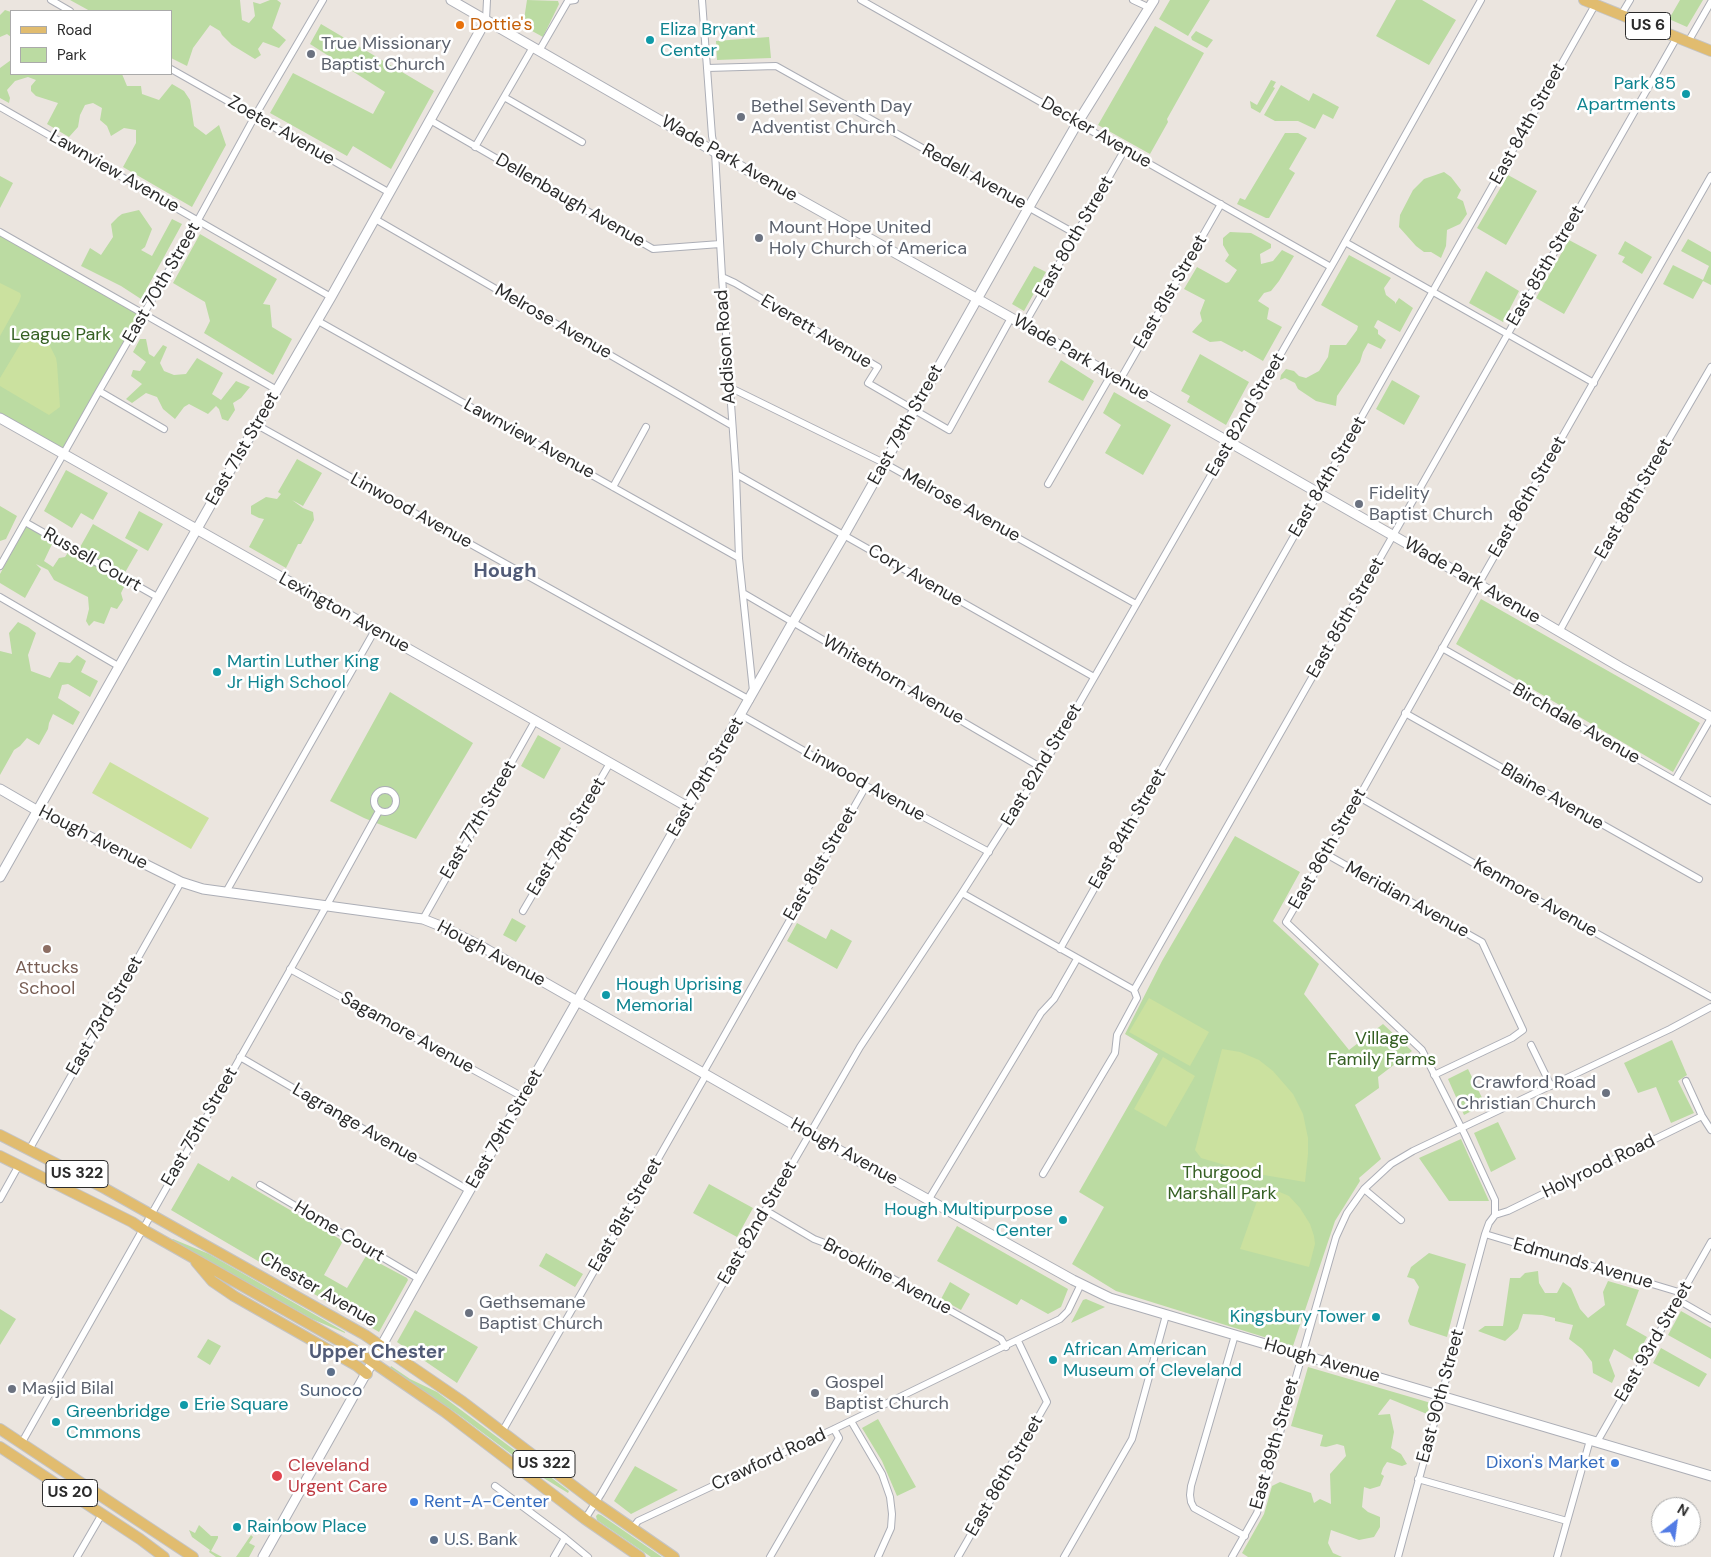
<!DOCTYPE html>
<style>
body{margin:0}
#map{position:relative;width:1711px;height:1557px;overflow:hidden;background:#ebe5df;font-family:"DM Sans",sans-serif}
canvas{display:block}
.legend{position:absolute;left:10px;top:10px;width:162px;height:65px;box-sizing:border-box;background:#fff;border:1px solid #aaa;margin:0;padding:6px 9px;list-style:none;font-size:15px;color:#2b2b2b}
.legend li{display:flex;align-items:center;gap:10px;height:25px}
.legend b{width:25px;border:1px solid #aaa}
.north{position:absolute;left:1651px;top:1497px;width:50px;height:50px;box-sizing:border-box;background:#fff;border:1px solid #aaa;border-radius:50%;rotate:30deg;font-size:14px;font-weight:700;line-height:20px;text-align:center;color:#2b2b2b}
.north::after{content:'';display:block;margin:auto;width:18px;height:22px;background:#527be5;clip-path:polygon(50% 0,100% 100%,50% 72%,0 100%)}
</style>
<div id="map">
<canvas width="1711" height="1557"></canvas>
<ul class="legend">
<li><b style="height:6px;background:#e1bc6f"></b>Road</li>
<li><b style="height:14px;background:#bbdba2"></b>Park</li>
</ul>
<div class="north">N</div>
</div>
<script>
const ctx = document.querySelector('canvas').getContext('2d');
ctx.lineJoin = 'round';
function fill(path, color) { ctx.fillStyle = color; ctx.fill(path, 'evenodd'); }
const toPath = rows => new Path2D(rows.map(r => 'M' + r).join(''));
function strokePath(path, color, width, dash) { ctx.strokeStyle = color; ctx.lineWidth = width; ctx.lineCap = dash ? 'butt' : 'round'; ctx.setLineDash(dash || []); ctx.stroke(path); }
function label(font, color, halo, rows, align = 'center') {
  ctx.font = font + ' "DM Sans",sans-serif'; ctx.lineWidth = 5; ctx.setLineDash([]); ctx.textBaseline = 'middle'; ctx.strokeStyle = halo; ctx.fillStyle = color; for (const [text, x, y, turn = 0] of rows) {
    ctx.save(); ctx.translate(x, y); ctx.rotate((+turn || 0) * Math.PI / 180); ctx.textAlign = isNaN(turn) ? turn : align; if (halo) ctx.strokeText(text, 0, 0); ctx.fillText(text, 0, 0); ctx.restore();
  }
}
const green = toPath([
 [70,0,240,0,242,20,249,23,255,16,253,2,260,4,270,0,277,0,281,3,272,28,286,40,279,48,263,42,258,49,261,55,255,59,232,45,222,35,220,31,210,25,193,48,187,66,171,58,171,11,90,11],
 [527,0,558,1,559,4,543,37,523,26],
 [1170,0,1210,0,1188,36,1159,19],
 [1396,0,1422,0,1456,20,1429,65,1376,36],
 [1680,0,1703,0,1687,27,1669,19],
 [5,10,11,12,11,37,7,34,0,37,0,15],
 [321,24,434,91,391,169,353,146,347,156,270,113,293,73,373,114,385,92,310,44],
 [1155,26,1204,53,1167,119,1168,122,1150,154,1098,125],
 [1196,31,1213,40,1207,48,1192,40,1191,37],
 [769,37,771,58,717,60,716,41],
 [11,60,11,74,122,74,127,86,141,86,142,94,159,100,172,84,184,91,190,100,194,126,206,135,219,125,226,145,192,207,123,167,136,143,136,130,124,128,111,136,107,126,100,120,102,108,93,103,85,105,80,115,78,127,69,137,47,124,58,103,36,96,31,91,31,86,36,80,28,77,15,81,7,90,10,98,9,103,0,98,0,68],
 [1271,80,1276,82,1273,87,1275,88,1260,113,1251,108,1250,101,1257,105],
 [1281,85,1309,101,1313,93,1339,107,1333,119,1323,114,1315,129,1298,121,1275,121,1264,115],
 [1285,133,1298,133,1307,138,1289,169,1295,173,1269,218,1266,218,1237,204,1240,198,1245,200],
 [1444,172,1451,177,1461,190,1457,198,1463,201,1467,214,1460,224,1447,230,1446,246,1441,258,1431,252,1424,252,1416,246,1399,227,1400,215,1413,190,1424,179],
 [1508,175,1537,191,1506,245,1477,228],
 [0,176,13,183,0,208],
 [139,210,152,229,145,247,141,250,152,256,172,219,182,224,141,299,121,286,81,266,90,248,101,255,113,237,111,224,118,217,122,214],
 [0,232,144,313,63,455,0,418],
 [1230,232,1251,233,1271,244,1271,248,1260,254,1261,264,1273,261,1282,250,1294,256,1279,281,1271,291,1264,293,1258,301,1269,308,1267,319,1282,327,1263,361,1244,350,1242,352,1221,341,1210,342,1192,332,1202,321,1200,313,1205,300,1184,289,1197,267,1226,283,1229,282,1237,270,1225,261,1229,255,1223,245,1223,238],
 [200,234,277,279,263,304,270,305,272,327,292,339,273,375,204,333,210,321,205,302,173,283],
 [1688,239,1711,252,1711,285,1703,281,1693,299,1663,284,1673,265,1703,280,1709,266,1681,251],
 [1569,240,1597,255,1564,314,1536,298],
 [1625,241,1652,257,1642,274,1622,262,1625,257,1618,254],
 [1349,255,1391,278,1384,288,1386,295,1395,302,1395,304,1399,298,1413,308,1400,332,1378,320,1377,321,1374,327,1378,330,1378,334,1386,340,1381,349,1368,343,1363,352,1360,362,1337,396,1336,406,1316,401,1298,389,1295,383,1285,378,1280,380,1281,375,1286,369,1294,371,1299,376,1306,378,1319,371,1328,357,1330,345,1346,345,1357,330,1358,326,1321,305],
 [1034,266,1046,272,1024,311,1012,304],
 [1486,271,1519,291,1503,322,1469,303],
 [140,339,146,339,149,354,154,357,163,345,167,347,160,363,164,371,174,375,186,374,197,358,223,373,212,394,221,400,236,381,250,387,241,398,233,403,235,410,228,421,222,419,219,409,216,406,208,414,189,404,184,407,175,419,163,409,157,397,146,393,132,403,126,399,142,384,131,376,133,370,140,371,146,362,133,352],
 [1200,354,1249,382,1226,425,1187,402,1190,396,1181,391],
 [1061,360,1094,381,1083,401,1048,382],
 [1392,380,1420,396,1404,425,1376,409],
 [1114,392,1171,425,1143,475,1105,453,1121,425,1103,413],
 [297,459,322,473,303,506,292,500,303,508,313,512,314,520,301,544,298,544,286,568,249,547,264,519,259,518,251,514,251,506,266,497,277,499,281,494,278,492],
 [66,470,108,493,93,520,81,513,72,528,44,511],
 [0,506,17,516,6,539,0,541],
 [139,511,163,524,148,551,125,538],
 [93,524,138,550,123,576,79,549],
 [26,526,45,536,41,540,53,542,44,561,53,567,59,558,65,557,69,551,126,583,121,593,123,600,117,609,111,607,104,624,94,621,89,626,86,621,89,609,88,597,54,580,48,570,36,564,41,569,25,598,0,583,0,574],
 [1481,599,1700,723,1673,772,1456,644],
 [18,622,28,627,36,633,28,655,31,671,50,678,59,662,70,663,77,655,86,661,81,672,98,681,90,697,68,684,62,685,58,698,80,712,73,725,53,714,49,723,48,729,39,745,27,738,20,746,14,750,0,775,0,651,12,654,9,633],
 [390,692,473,743,416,839,364,818,330,801],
 [538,735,561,748,544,779,521,766],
 [1235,836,1300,872,1273,921,1319,964,1304,994,1349,1050,1383,1024,1412,1051,1378,1077,1379,1088,1355,1105,1381,1159,1359,1178,1360,1181,1335,1221,1293,1346,1116,1291,1072,1264,1104,1207,1079,1192,1158,1054,1125,1034,1162,961],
 [512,918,526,926,516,942,503,935],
 [797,923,826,939,831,929,852,941,837,969,787,941],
 [1672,1040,1687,1075,1678,1081,1694,1113,1671,1123,1656,1087,1638,1093,1624,1063],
 [1468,1069,1485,1104,1464,1115,1448,1079],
 [1498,1122,1516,1159,1491,1172,1474,1133],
 [1461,1139,1489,1201,1449,1201,1419,1158],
 [198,1163,229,1181,232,1176,343,1241,324,1275,347,1288,366,1256,407,1278,408,1280,379,1332,171,1210],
 [709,1184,753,1208,737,1237,693,1213],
 [957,1226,1068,1289,1061,1307,1048,1314,1021,1299,1017,1305,937,1261],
 [173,1239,209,1254,345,1332,345,1333,312,1319,172,1240],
 [546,1253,583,1274,575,1287,539,1266],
 [1429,1253,1466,1264,1447,1337,1410,1325,1408,1321,1419,1287,1414,1279,1407,1277,1411,1267],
 [1538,1271,1539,1283,1545,1293,1557,1293,1563,1282,1571,1288,1580,1309,1588,1318,1605,1305,1603,1292,1608,1281,1639,1290,1626,1325,1647,1337,1634,1361,1614,1349,1609,1360,1615,1376,1612,1383,1593,1373,1592,1362,1582,1349,1569,1339,1573,1325,1555,1321,1555,1318,1542,1315,1523,1314,1518,1329,1505,1341,1478,1331,1485,1326,1503,1326,1510,1278,1520,1278,1525,1273],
 [950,1282,970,1294,961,1310,941,1299],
 [1086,1299,1105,1307,1071,1323,1083,1300],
 [0,1309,16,1319,0,1345],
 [415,1310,478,1347,457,1383,397,1342],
 [1681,1311,1711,1328,1711,1359,1668,1335],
 [208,1339,221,1346,210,1365,197,1357],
 [1661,1348,1707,1374,1699,1387,1653,1363],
 [391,1366,410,1379,437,1392,569,1491,568,1493,542,1477,459,1415,390,1368],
 [1308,1367,1431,1403,1427,1414,1390,1399,1379,1413,1378,1415,1390,1414,1394,1432,1391,1448,1401,1454,1407,1464,1402,1466,1387,1462,1383,1468,1381,1474,1384,1476,1380,1486,1370,1489,1364,1487,1362,1507,1368,1512,1380,1517,1380,1527,1374,1537,1359,1540,1331,1530,1328,1543,1333,1553,1342,1557,1248,1557,1242,1553,1264,1514,1272,1486,1280,1482,1311,1493,1314,1503,1320,1499,1331,1504,1330,1474,1346,1456,1344,1446,1337,1444,1326,1447,1320,1446,1323,1435,1291,1426],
 [878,1419,916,1487,897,1496,882,1461,862,1428],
 [635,1466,678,1490,631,1514,614,1501],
 [598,1514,601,1515,662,1557,651,1557,597,1520,596,1516],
 [199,1525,211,1536,218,1536,218,1538,211,1551,222,1557,216,1557,209,1552,210,1550,192,1537,189,1530,195,1533],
 [251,1535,253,1537,249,1543,255,1546,249,1557,236,1557]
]);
const pitch = toPath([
 [0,283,20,293,21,296,19,302,0,336],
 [38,337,44,339,50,346,56,358,57,364,60,407,49,415,0,386,0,378,24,338],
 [110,762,209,818,191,849,92,793],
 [1149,998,1209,1032,1190,1066,1129,1032],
 [1222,1049,1240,1052,1259,1060,1273,1071,1293,1094,1303,1114,1308,1138,1308,1154,1305,1182,1252,1173,1201,1158,1195,1150],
 [1163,1057,1195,1076,1166,1127,1134,1109],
 [1262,1187,1268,1187,1289,1196,1300,1208,1310,1224,1314,1236,1315,1244,1309,1267,1240,1249]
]);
const street = toPath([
 [51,0,70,11],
 [702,0,712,136,715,152,722,277,736,474,739,558,753,691],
 [861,0,1331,267],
 [1133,0,1150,8],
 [1621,15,1630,0],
 [486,20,487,0],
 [1688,42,1711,2],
 [539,51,568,1,575,0],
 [707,68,776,66,1076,234],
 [171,69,390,193],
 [504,97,582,142],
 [0,107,331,297],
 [430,120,653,249,720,244],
 [475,147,533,47],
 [375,219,731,425],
 [0,232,277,390],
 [1345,242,1594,383],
 [722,277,735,283,878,367,868,383,949,430,1011,318],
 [318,321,739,558],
 [1024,325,1125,149],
 [1120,380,1221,204],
 [729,387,884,463,1136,604],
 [99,391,164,429],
 [257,425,750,700],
 [736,474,1094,677],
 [1048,484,1111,375],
 [613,487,646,427],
 [25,522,159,598],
 [0,566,99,391,198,220,255,116,323,0],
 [743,593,1042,768],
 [0,597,120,667],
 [1559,632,1598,561,1711,367],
 [1442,648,1711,801],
 [1405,713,1699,879],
 [741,715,866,786,989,852],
 [1675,780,1711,718],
 '374 801a11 11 0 1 1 22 0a11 11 0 1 1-22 0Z',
 [1359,797,1560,913,1711,997],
 [1326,854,1482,942,1523,1030,1512,1038,1434,1075],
 [226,892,375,630],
 [962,893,1134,990],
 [523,911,610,763],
 [423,919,535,721],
 [1060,949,1595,5],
 [290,969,523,1097],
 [1531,1045,1551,1086],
 [240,1057,470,1191],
 [703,1073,866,786],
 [1686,1081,1702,1116,1711,1130],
 [29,1150,181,882],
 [1043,1174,1115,1053,1117,1035,1137,998,1134,990,1677,37],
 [260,1185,419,1279],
 [1364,1189,1401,1220],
 [0,1199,19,1165],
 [929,1199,1041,1013,1054,999,1077,959],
 [765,1210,814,1239,838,1248,1001,1339,1006,1347],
 [1495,1215,1508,1211,1702,1116],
 [1485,1234,1682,1293],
 [1678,1300,1711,1319],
 [1235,1335,1191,1486,1190,1495,1191,1502,1194,1508,1245,1536],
 [851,1421,882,1474,890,1497,892,1514,891,1528,878,1557],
 [502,1432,706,1075],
 [1597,1442,1711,1242],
 [21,1444,332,896,379,811],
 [1418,1479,1567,1521],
 [495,1486,565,1538,588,1557],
 [585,1519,601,1494,860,1047,962,893,1042,768,1335,260,1481,0],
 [632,1529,638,1521,834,1429,1060,1319,1068,1311,1081,1284],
 [77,1557,102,1514],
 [554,1557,565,1538],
 [770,1557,839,1438,834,1429],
 [958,1557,1047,1402,1018,1341],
 [1064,1557,1132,1439,1166,1315],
 [1232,1557,1257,1513,1336,1237,1347,1213,1364,1189,1391,1164,1413,1151,1670,1029,1711,1007],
 [1398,1557,1485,1234,1489,1223,1495,1215,1495,1200,1465,1135,1422,1050,1286,922,1359,797,1483,576,1711,176],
 [1557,1557,1590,1440]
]);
const secondary = toPath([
 [451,0,715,152,1024,325,1478,584,1620,667,1711,717],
 [0,418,688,807],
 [0,789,38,811,181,882,203,889,423,919,443,927,486,949,810,1134,1073,1280,1110,1298,1711,1476],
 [0,877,228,474,331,297,486,20],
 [263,1557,419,1279,790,627,844,535,1029,207,1078,122,1154,0]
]);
const primary = toPath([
 [1584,0,1711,51],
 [0,1135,104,1188,365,1335,463,1402,596,1503,674,1557],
 [0,1156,132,1222,144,1230,355,1350,445,1412,585,1519,640,1557],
 [196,1262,212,1281,234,1296,357,1366,367,1374],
 [0,1429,193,1557],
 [0,1447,140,1539,164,1557]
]);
const markers = [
 [460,25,5,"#e8710a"],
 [650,40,5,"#0f9aa8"],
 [311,54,5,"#6b7280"],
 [1686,94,5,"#0f9aa8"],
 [741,117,5,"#6b7280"],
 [759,238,5,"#6b7280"],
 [1359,504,5,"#6b7280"],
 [217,672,5,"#0f9aa8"],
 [47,949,5,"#8d6e63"],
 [606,995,5,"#0f9aa8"],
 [1606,1093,5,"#6b7280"],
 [1063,1220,5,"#0f9aa8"],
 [469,1313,5,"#6b7280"],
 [1376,1317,5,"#0f9aa8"],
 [1053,1360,5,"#0f9aa8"],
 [331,1372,5,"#5c6f8a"],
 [12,1389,5,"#6b7280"],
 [815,1393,5,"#6b7280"],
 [184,1405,5,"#0f9aa8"],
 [56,1422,5,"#0f9aa8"],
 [1615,1463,5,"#3f7fe0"],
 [277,1476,6,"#e0444e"],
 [414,1502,5,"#3f7fe0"],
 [237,1527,5,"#0f9aa8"],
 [434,1540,5,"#5c6f8a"]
];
const shields = [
 [1648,26,45],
 [77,1174,62],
 [544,1464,62],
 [70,1493,55]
];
const shieldNames = [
 ["US 6",1648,26],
 ["US 322",77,1174],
 ["US 322",544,1464],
 ["US 20",70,1493]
];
const foodNames = [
 ["Dottie's",470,25]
];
const cultureNames = [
 ["Eliza Bryant",660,30],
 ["Center",660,51],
 ["Park 85",1676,84,"right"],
 ["Apartments",1676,105,"right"],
 ["Martin Luther King",227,662],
 ["Jr High School",227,683],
 ["Hough Uprising",616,985],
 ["Memorial",616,1006],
 ["Hough Multipurpose",1053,1210,"right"],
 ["Center",1053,1231,"right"],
 ["Kingsbury Tower",1366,1317,"right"],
 ["African American",1063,1350],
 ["Museum of Cleveland",1063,1371],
 ["Erie Square",194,1405],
 ["Greenbridge",66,1412],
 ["Cmmons",66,1433],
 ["Rainbow Place",247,1527]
];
const worshipNames = [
 ["True Missionary",321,44],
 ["Baptist Church",321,65],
 ["Bethel Seventh Day",751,107],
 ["Adventist Church",751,128],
 ["Mount Hope United",769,228],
 ["Holy Church of America",769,249],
 ["Fidelity",1369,494],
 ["Baptist Church",1369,515],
 ["Crawford Road",1596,1083,"right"],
 ["Christian Church",1596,1104,"right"],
 ["Gethsemane",479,1303],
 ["Baptist Church",479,1324],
 ["Gospel",825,1383],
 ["Baptist Church",825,1404],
 ["Masjid Bilal",22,1389]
];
const streetNames = [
 ["East 84th Street",1528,124,-61],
 ["Zoeter Avenue",281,131,30],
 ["Decker Avenue",1096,133,30],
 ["Wade Park Avenue",729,159,30],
 ["Lawnview Avenue",114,172,30],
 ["Redell Avenue",974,177,29],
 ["Dellenbaugh Avenue",570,201,30],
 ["East 80th Street",1075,237,-60],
 ["East 85th Street",1546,266,-60],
 ["East 70th Street",162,283,-60],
 ["East 81st Street",1171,292,-60],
 ["Melrose Avenue",553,322,30],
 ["Everett Avenue",816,332,31],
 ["Addison Road",726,347,-94],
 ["Wade Park Avenue",1081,358,30],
 ["East 82nd Street",1246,415,-60],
 ["East 79th Street",906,425,-61],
 ["Lawnview Avenue",529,439,29],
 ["East 71st Street",243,449,-60],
 ["East 84th Street",1328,477,-60],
 ["East 86th Street",1528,497,-60],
 ["East 88th Street",1634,499,-60],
 ["Melrose Avenue",961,506,29],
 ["Linwood Avenue",411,511,29],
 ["Russell Court",92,560,30],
 ["Cory Avenue",915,576,30],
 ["Wade Park Avenue",1472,581,30],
 ["Lexington Avenue",344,613,29],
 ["East 85th Street",1346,618,-60],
 ["Whitethorn Avenue",893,680,30],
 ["Birchdale Avenue",1576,724,30],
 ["East 82nd Street",1042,765,-59],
 ["East 79th Street",706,777,-60],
 ["Linwood Avenue",864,784,29],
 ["Blaine Avenue",1552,797,30],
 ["East 77th Street",479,820,-60],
 ["East 84th Street",1128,829,-60],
 ["East 78th Street",567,837,-59],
 ["Hough Avenue",93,838,27],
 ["East 86th Street",1328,849,-60],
 ["East 81st Street",821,864,-60],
 ["Kenmore Avenue",1535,898,30],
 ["Meridian Avenue",1407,900,29],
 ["Hough Avenue",491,954,28],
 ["East 73rd Street",105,1016,-60],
 ["Sagamore Avenue",407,1033,29],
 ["Lagrange Avenue",355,1124,30],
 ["East 75th Street",200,1127,-60],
 ["East 79th Street",505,1129,-60],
 ["Hough Avenue",844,1152,29],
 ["Holyrood Road",1599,1167,-26],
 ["East 81st Street",626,1215,-60],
 ["East 82nd Street",758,1223,-60],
 ["Home Court",339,1232,31],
 ["Edmunds Avenue",1583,1264,16],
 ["Brookline Avenue",887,1277,28],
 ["Chester Avenue",318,1290,30],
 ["East 93rd Street",1654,1342,-60],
 ["Hough Avenue",1322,1361,16],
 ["East 90th Street",1441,1396,-75],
 ["East 89th Street",1275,1444,-74],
 ["Crawford Road",769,1460,-25],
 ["East 86th Street",1005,1476,-60]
];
const parkNames = [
 ["League Park",61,335],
 ["Village",1382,1039],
 ["Family Farms",1382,1060],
 ["Thurgood",1222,1173],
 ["Marshall Park",1222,1194]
];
const educationNames = [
 ["Attucks",47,968],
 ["School",47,989]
];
const serviceNames = [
 ["Sunoco",331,1391],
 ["U.S. Bank",444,1540,"left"]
];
const shopNames = [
 ["Dixon's Market",1605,1463],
 ["Rent-A-Center",424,1502,"left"]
];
const healthNames = [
 ["Cleveland",288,1466],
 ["Urgent Care",288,1487]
];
const neighbourhoodNames = [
 ["Upper Chester",377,1353]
];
const quarterNames = [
 ["Hough",505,572]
];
fill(green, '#bbdba2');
fill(pitch, '#cbe19f');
strokePath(street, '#acaeb6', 8);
strokePath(secondary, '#acaeb6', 11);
strokePath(primary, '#c4c4c4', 12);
strokePath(street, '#fff', 6);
strokePath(secondary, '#fff', 9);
strokePath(primary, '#e1bc6f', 10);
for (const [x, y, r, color] of markers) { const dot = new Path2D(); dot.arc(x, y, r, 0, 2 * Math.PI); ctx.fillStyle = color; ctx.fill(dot); strokePath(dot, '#fff', 2); }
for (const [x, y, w] of shields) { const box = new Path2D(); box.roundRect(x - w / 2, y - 13.5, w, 27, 4); ctx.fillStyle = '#fff'; ctx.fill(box); strokePath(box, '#2b2b2b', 1); }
label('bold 16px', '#2b2b2b', null, shieldNames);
label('18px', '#c56008', '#fff', foodNames, 'left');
label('18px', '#0d838f', '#fff', cultureNames, 'left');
label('18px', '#5b616d', '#fff', worshipNames, 'left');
label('18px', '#2b2b2b', '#fff', streetNames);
label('18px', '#356023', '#fff', parkNames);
label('18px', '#785e54', '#fff', educationNames);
label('18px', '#4e5e75', '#fff', serviceNames);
label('18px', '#366cbe', '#fff', shopNames, 'right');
label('18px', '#be3a42', '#fff', healthNames, 'left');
label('bold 19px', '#515b77', '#fff', neighbourhoodNames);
label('bold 20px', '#515b77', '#fff', quarterNames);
</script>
